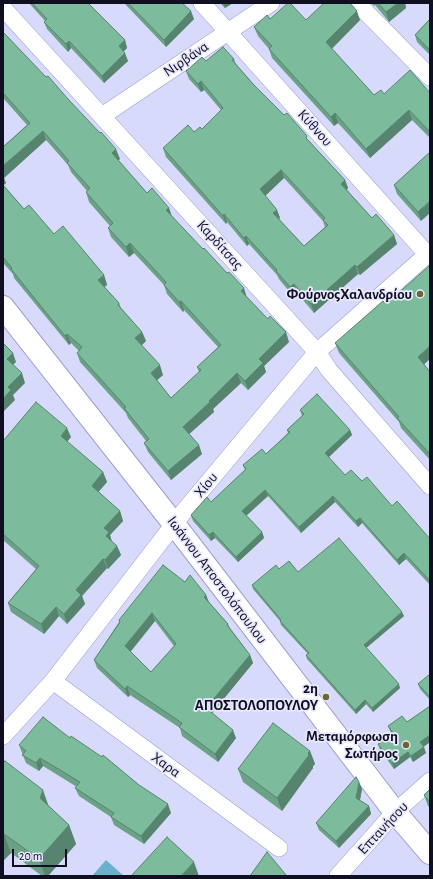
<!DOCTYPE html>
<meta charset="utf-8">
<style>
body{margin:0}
#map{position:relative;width:433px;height:879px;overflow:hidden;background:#d8dafb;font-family:"Alegreya Sans",sans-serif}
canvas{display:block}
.frame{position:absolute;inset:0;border:4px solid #0f0f21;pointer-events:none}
.scale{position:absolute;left:12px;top:849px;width:55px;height:18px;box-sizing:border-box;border:2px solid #0f0f21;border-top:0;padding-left:5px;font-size:12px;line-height:14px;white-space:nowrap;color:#0f0f21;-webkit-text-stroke:3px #e7e8fe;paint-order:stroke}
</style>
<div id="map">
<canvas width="433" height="879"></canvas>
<div class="frame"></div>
<div class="scale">20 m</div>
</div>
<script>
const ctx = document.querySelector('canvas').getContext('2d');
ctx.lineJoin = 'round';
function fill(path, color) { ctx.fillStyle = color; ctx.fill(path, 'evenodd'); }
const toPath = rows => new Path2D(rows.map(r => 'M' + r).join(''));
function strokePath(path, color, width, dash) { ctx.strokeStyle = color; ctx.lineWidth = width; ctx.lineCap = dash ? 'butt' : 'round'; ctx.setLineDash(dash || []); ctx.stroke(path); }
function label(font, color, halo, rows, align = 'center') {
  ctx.font = font + ' "Alegreya Sans",sans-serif'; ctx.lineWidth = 3.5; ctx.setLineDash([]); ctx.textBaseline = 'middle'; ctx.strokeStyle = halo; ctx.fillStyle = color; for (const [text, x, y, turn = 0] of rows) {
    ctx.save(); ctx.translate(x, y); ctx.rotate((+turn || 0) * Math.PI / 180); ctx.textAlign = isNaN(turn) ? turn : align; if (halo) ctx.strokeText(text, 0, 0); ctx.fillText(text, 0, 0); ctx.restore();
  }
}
const water = toPath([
 [106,860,124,876,92,876]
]);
const street = toPath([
 [202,3,427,254],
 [357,3,430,77],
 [3,8,317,352,329,370,430,486],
 [102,116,271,3],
 [53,681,279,848],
 [3,736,53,681,185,510,317,352,430,252],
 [338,876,395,812,430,781]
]);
const secondary = toPath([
 [3,307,174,524,395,812,430,853]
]);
const wall = toPath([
 [29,3,88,3,125,40,127,48,123,52,128,61,104,83,71,48,68,52,47,29,44,22,45,21],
 [124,3,182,3,194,19,166,47],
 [220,3,233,3,225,8],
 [371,3,405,3,406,8,389,22,375,5,374,6],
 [270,19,306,20,360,20,332,49,374,95,384,94,430,93,430,138,412,120,370,158,338,123,334,126,272,58,269,49,258,36,254,27],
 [430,19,430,55,417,42,415,35],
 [3,32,120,159,118,160,147,193,169,208,172,217,289,342,264,366,266,372,248,390,241,383,213,409,214,412,189,434,202,454,171,480,148,452,144,443,146,441,128,418,126,413,80,362,77,353,79,351,71,343,69,345,14,278,13,274,3,263,3,147,27,125,3,98],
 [46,140,68,165,71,172,87,191,86,192,89,202,110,226,108,228,111,237,129,257,134,253,164,285,167,294,183,312,184,310,218,347,197,367,199,372,171,398,157,380,163,375,141,345,146,341,142,332,121,308,119,303,104,287,107,285,104,275,24,209,3,185,6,183,4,178],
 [234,59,236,64,254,85,309,141,345,180,348,188,347,190,372,218,394,235,397,244,360,275,358,274,314,313,297,293,293,296,279,279,277,275,249,244,247,246,227,222,226,224,166,157,163,148,202,129,221,110,204,90,201,92,189,79,186,71,206,61],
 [284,178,323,221,325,227,304,246,279,219,280,218,277,210,265,196],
 [430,152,421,221,397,194,394,185],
 [335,343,430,359,424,364,430,372,430,460,401,428,399,422,339,353],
 [300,410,350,430,352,435,328,457,345,475,362,481,392,506,430,539,430,585,406,559,399,565,362,523,358,527,335,502,301,533,268,496,246,515,262,532,264,538,238,562,215,538,211,541,193,521,191,515,211,502,245,470,243,465,266,454,288,433,287,430,302,416],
 [71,437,67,442,103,472,107,482,98,492,120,511,123,521,110,535,112,542,117,546,121,555,108,569,107,568,82,596,85,604,67,624,59,616,44,634,11,612,8,603,36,569,3,540,3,441],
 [279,569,298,572,404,616,366,648,400,688,373,712,366,704,356,714,307,659,306,655,308,654,281,625,280,621,253,589,252,585],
 [185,582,206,595,209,602,228,624,230,628,250,655,253,663,212,713,236,738,218,762,182,736,180,728,130,695,128,697,97,668,94,660,119,622,119,620],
 [155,621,174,646,151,672,130,652],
 [430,674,430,700,420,689,418,684],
 [430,706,430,742,423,747,426,753,413,762,410,757,394,769,380,750,378,744,392,734,390,731,388,726,407,722],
 [70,738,171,813,144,844,114,825,111,817,79,796,75,788,77,787,43,766,39,771,26,763,19,745],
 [310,751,315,764,313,766,313,768,282,811,243,782,238,769],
 [3,763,49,806,69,825,76,844,48,876,42,876,11,853,3,861],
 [362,789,360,800,369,806,371,814,339,848,319,830,316,823],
 [430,789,430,808,428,806,424,795]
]);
const shadedWall = toPath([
 [223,3,233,3,225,8],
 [398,3,405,3,406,8,389,22,386,12],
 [191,11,194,19,166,47,164,40],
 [357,11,360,20,329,51,326,42],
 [125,40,127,48,121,54,119,46],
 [69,41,71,48,68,52,66,44],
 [125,53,128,61,104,83,102,76],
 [201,81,204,90,201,92,198,84],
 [409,110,412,120,370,158,366,149],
 [335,113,338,123,334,126,331,117],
 [43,131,46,140,4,178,6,183,3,186,3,166],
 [116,149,120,159,115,163,112,153],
 [281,170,284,178,263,198,260,189],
 [345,180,348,188,344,192,341,184],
 [430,201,430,213,421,221,418,212],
 [169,208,172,217,166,210],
 [277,210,280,218,276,221,273,213],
 [224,214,227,222,226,224,223,216],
 [394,235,397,244,360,275,357,267],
 [246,236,249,244,247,246,244,238],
 [130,243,134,253,129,257,126,247],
 [355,265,358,274,314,313,311,304],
 [104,275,107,285,101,290,98,280],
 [294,284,297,293,293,296,290,287],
 [244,288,247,298,241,291],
 [181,301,184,310,183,312,179,302],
 [142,332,146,341,139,348,135,338],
 [286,332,289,342,264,366,266,372,248,390,245,381,259,359],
 [67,334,71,343,69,345,65,336],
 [430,346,430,359,421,367,418,357],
 [13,353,16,362,10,368,7,359],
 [160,365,163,375,155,382,151,373],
 [22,373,25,383,13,395,15,400,3,412,3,399,8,387],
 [237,373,241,383,213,409,214,412,187,436,183,427],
 [67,428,71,437,64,445,61,436],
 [350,430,352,435,327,459,325,453],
 [199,445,202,454,171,480,168,471],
 [103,472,107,482,95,496,92,486],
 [265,490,268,496,245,517,242,511],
 [333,496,335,502,301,533,299,527],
 [120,511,123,521,110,535,112,542,106,536,104,528],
 [360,518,362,523,358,527,356,521],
 [213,532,215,538,211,541,209,535],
 [262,532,264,538,238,562,236,557],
 [117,546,121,555,108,569,105,560],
 [404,553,406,559,399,565,397,560],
 [103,559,107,568,82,596,85,604,67,624,64,614,76,590],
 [206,595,209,603,204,597],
 [56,607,59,616,44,634,41,624],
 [402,612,404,616,365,649,364,645],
 [152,613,155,621,128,655,125,646],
 [250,655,253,663,209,717,206,708],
 [399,684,400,688,373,712,372,708],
 [127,686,130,695,128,697,125,689],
 [365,700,366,704,356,714,355,710],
 [233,730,236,738,218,762,215,754],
 [430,735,430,742,422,748,420,742],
 [424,747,426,753,413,762,411,756],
 [310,751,315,764,313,766,313,768,282,811,277,798,308,753],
 [408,752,410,757,394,769,392,763],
 [40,758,43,766,39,771,36,763],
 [359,782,362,789,359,805,356,798],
 [43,790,50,810,40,798],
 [168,804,171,813,144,844,141,836],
 [369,806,371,814,339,848,336,841],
 [69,825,76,844,48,876,45,876,39,859],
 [4,834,11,853,3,861,3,835],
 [194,862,199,876,181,876]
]);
const building = toPath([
 [32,3,88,3,125,40,119,46,125,53,102,76,69,41,66,44,44,22,47,19,32,3],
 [128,3,182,3,191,11,164,40,128,3],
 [288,3,290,3,306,20,324,3,350,3,357,11,326,42,374,95,381,90,384,94,410,70,430,93,430,132,409,110,366,149,335,113,331,117,269,49,272,46,254,27,267,15,270,19,288,3],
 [378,3,398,3,386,12,378,3],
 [430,19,430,50,415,35,430,19],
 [3,32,46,77,48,76,68,99,100,133,101,132,116,149,112,153,147,193,152,188,169,208,166,210,203,249,204,248,227,273,229,272,244,288,241,291,268,319,270,316,286,332,259,359,263,363,245,381,237,373,209,401,210,402,183,427,199,445,168,471,144,443,149,439,124,408,126,407,77,353,82,347,67,334,65,336,11,269,12,268,3,257,3,185,24,209,29,205,54,234,63,226,104,275,98,280,119,303,118,305,142,332,135,338,160,365,151,373,171,398,201,370,197,367,221,345,181,301,179,302,164,285,166,282,130,243,126,247,108,228,113,223,86,192,90,188,67,163,69,161,43,131,3,166,3,147,30,123,3,93,3,32],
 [223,47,234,59,232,60,254,85,284,115,287,113,307,136,306,138,345,180,341,184,372,218,376,214,394,235,357,267,355,265,311,304,294,284,290,287,276,271,277,270,246,236,244,238,224,214,223,216,163,148,188,125,194,132,200,127,202,129,223,108,201,81,198,84,186,71,202,57,206,61,223,47],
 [281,170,325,218,323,220,328,225,304,246,273,213,277,210,260,189,281,170],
 [430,152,430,201,418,212,394,185,430,152],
 [429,266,430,267,430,346,418,357,430,372,430,454,397,418,399,417,335,343,383,301,386,304,429,266],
 [3,343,13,353,7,359,22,373,8,387,11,390,3,399,3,343],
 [317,394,350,430,325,453,345,475,351,470,362,481,367,477,392,506,397,501,430,539,430,581,404,553,397,560,360,518,356,521,333,496,299,527,265,490,242,511,262,532,236,557,213,532,209,535,191,515,207,497,211,502,246,469,243,465,262,449,266,454,290,432,287,430,304,414,300,410,317,394],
 [36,402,67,428,61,436,103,472,92,486,120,511,104,528,109,532,106,536,117,546,105,560,103,559,76,590,81,595,64,614,56,607,41,624,8,603,39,566,3,534,3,441,36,402],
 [339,538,402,612,364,645,399,684,372,708,365,700,355,710,306,655,309,653,280,621,281,620,252,585,276,565,279,569,289,561,298,572,339,538],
 [163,565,185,582,190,575,206,595,204,597,228,624,227,625,250,655,206,708,233,730,215,754,179,727,182,723,127,686,125,689,94,660,120,622,119,620,163,565],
 [152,613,176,644,151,672,125,646,152,613],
 [430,674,430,697,418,684,430,674],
 [430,706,430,735,420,742,424,747,411,756,408,752,392,763,378,744,393,733,388,726,402,716,407,722,430,706],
 [43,717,70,738,71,736,102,757,103,755,139,785,168,804,141,836,111,817,114,813,75,788,80,782,40,758,36,763,22,755,26,751,19,745,43,717],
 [273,723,310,751,308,753,309,755,277,798,238,769,273,723],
 [5,761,43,790,40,798,69,825,39,859,4,834,3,835,3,763,5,761],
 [356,777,359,782,356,798,369,806,336,841,316,823,356,777],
 [430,789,430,802,424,795,430,789],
 [167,837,194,862,181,876,131,876,167,837],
 [267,852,287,876,250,876,267,852]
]);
const markers = [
 [420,294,4,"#6b6532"],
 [326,697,4,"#6b6532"],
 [406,745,4,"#6b6532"]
];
const streetNames = [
 ["Νιρβάνα",186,59,-34],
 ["Κύθνου",315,128,48],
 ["Καρδίτσας",220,245,48],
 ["Χίου",206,485,-50],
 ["Ιωάννου Αποστολόπουλου",217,580,53],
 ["Χαρα",166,765,36],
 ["Επτανήσου",383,828,-47]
];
const poiNames = [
 ["ΦούρνοςΧαλανδρίου",412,294],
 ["2η",318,688],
 ["ΑΠΟΣΤΟΛΟΠΟΥΛΟΥ",318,705],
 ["Μεταμόρφωση",398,736],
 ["Σωτήρος",398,753]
];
fill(water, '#6ab1cb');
strokePath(street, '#9b9dd0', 18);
strokePath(secondary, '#9b9dd0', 24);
strokePath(street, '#fff', 17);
strokePath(secondary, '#fff', 22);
fill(wall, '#6ba287');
fill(shadedWall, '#57846e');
fill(building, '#7cbc9d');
strokePath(building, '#57846e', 1);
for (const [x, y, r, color] of markers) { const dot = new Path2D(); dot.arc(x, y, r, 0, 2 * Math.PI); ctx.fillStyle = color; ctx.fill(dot); strokePath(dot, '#e7e8fe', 1.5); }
label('15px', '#0f0f21', '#e7e8fe', streetNames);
label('bold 15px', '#0f0f21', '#e7e8fe', poiNames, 'right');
</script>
